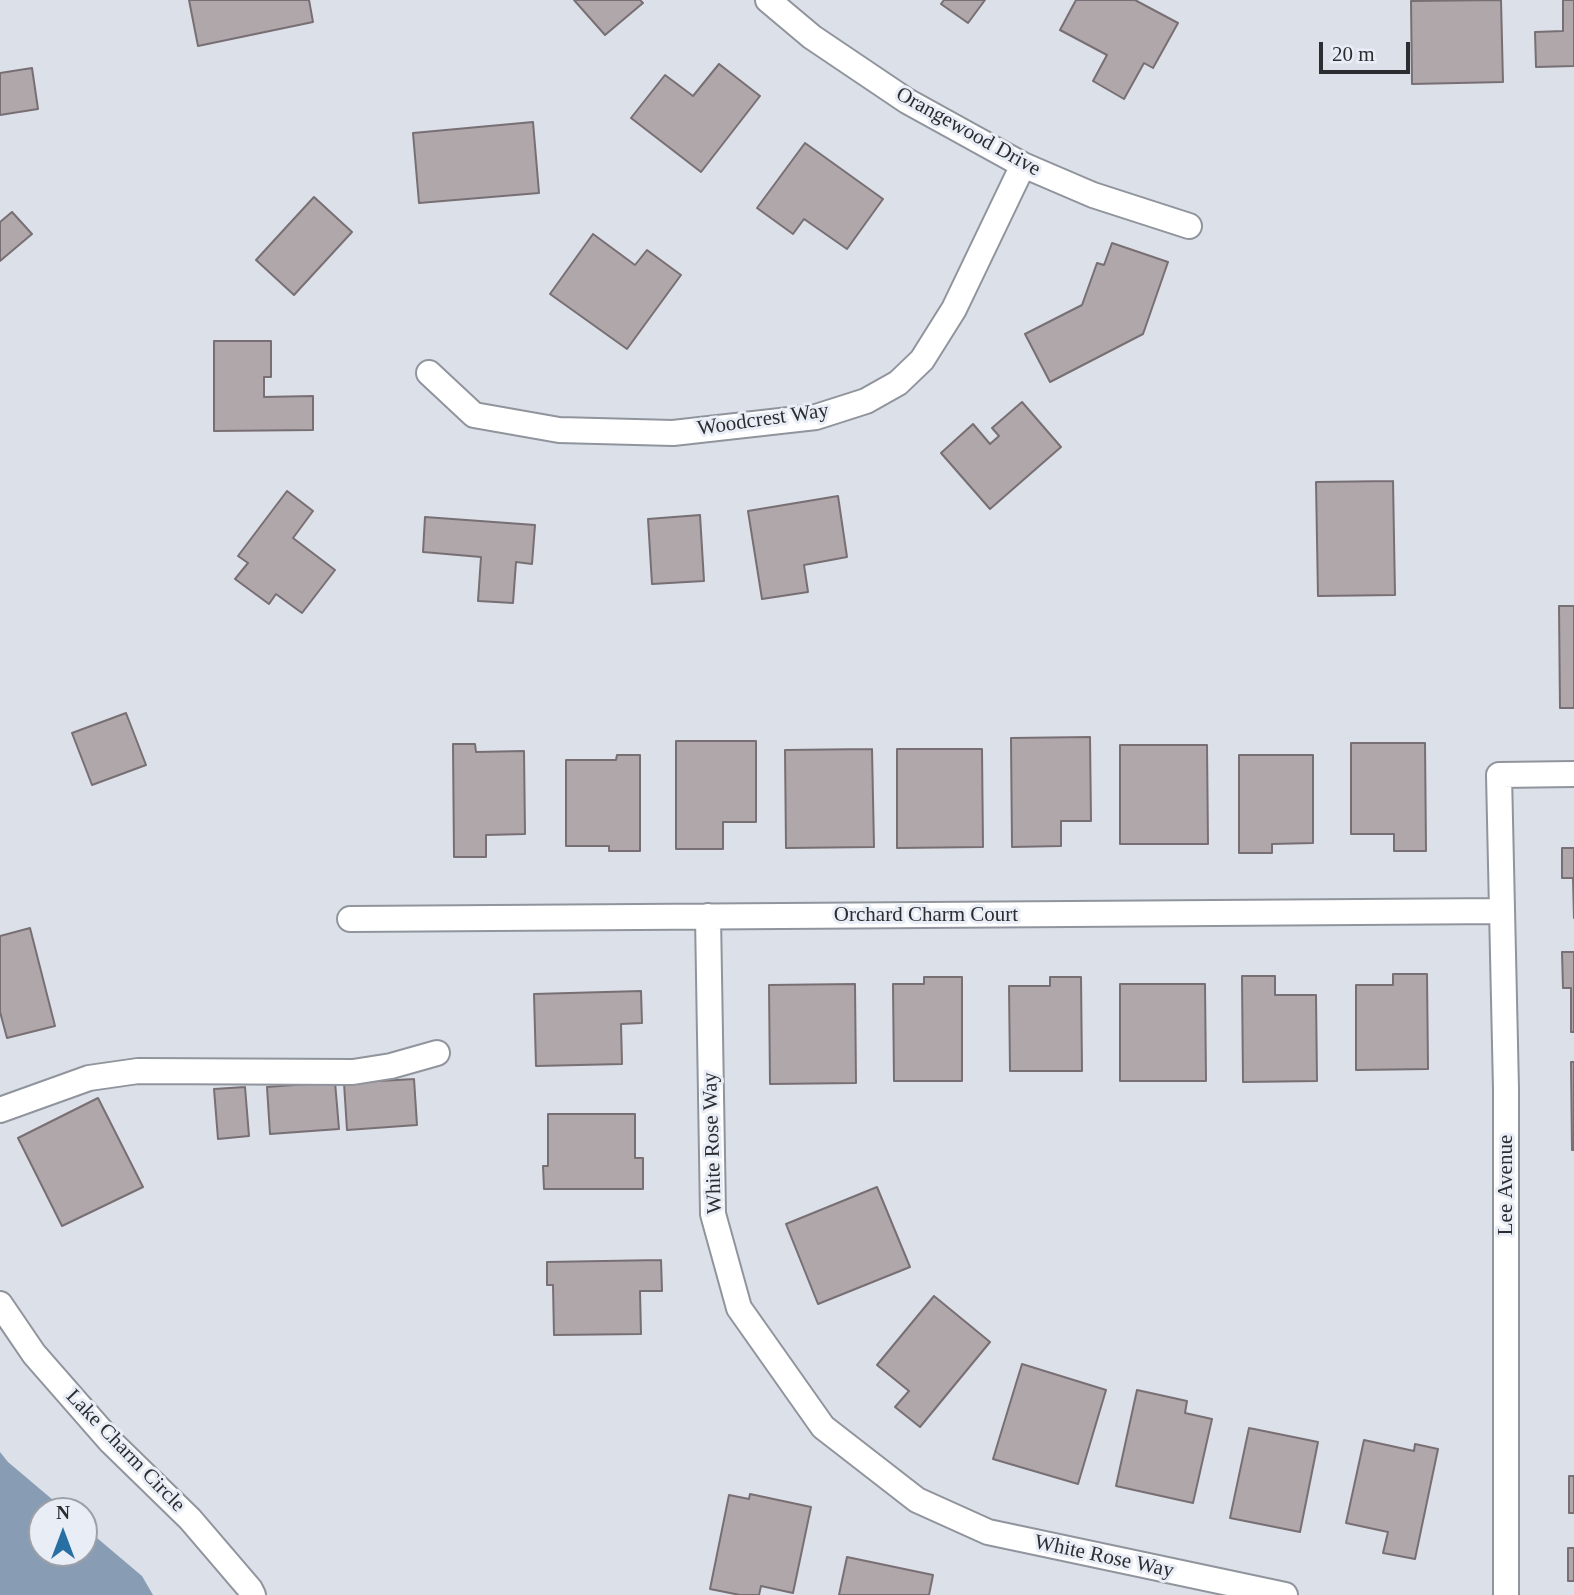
<!DOCTYPE html>
<style>
body{margin:0}
#map{position:relative;width:1574px;height:1595px;overflow:hidden;background:#dce0e8;font-family:"Times New Roman",serif}
canvas{display:block}
.north{position:absolute;left:28px;top:1497px;width:70px;height:70px;box-sizing:border-box;background:#e9edf6;border:2px solid #9da0a7;border-radius:50%;rotate:0deg;font-size:19px;font-weight:700;line-height:28px;text-align:center;color:#2b2d30}
.north::after{content:'';display:block;margin:auto;width:24px;height:32px;background:#286fa3;clip-path:polygon(50% 0,100% 100%,50% 72%,0 100%)}
.scale{position:absolute;left:1319px;top:42px;width:91px;height:32px;box-sizing:border-box;border:4px solid #2b2d30;border-top:0;padding-left:9px;font-size:21px;line-height:24px;white-space:nowrap;color:#2b2d30;-webkit-text-stroke:5px #e9edf6;paint-order:stroke}
</style>
<div id="map">
<canvas width="1574" height="1595"></canvas>
<div class="north">N</div>
<div class="scale">20 m</div>
</div>
<script>
const ctx = document.querySelector('canvas').getContext('2d');
ctx.lineJoin = 'round';
function fill(path, color) { ctx.fillStyle = color; ctx.fill(path, 'evenodd'); }
const toPath = rows => new Path2D(rows.map(r => 'M' + r).join(''));
function strokePath(path, color, width, dash) { ctx.strokeStyle = color; ctx.lineWidth = width; ctx.lineCap = dash ? 'butt' : 'round'; ctx.setLineDash(dash || []); ctx.stroke(path); }
function label(font, color, halo, rows, align = 'center') {
  ctx.font = font + ' "Times New Roman",serif'; ctx.lineWidth = 6; ctx.setLineDash([]); ctx.textBaseline = 'middle'; ctx.strokeStyle = halo; ctx.fillStyle = color; for (const [text, x, y, turn = 0] of rows) {
    ctx.save(); ctx.translate(x, y); ctx.rotate((+turn || 0) * Math.PI / 180); ctx.textAlign = isNaN(turn) ? turn : align; if (halo) ctx.strokeText(text, 0, 0); ctx.fillText(text, 0, 0); ctx.restore();
  }
}
const water = toPath([
 [0,1452,8,1462,66,1511,42,1511,42,1553,84,1553,84,1527,142,1576,153,1595,0,1595]
]);
const building = toPath([
 [189,0,309,0,313,22,198,46,189,0],
 [574,0,640,0,643,3,605,35,574,0],
 [944,0,985,0,968,23,941,4,944,0],
 [1076,0,1135,0,1178,23,1153,68,1144,63,1124,99,1093,81,1107,55,1060,30,1076,0],
 [1501,0,1503,82,1412,84,1411,1,1501,0],
 [1563,0,1574,0,1574,66,1536,67,1535,32,1563,31,1563,0],
 [719,64,760,96,701,172,631,118,665,75,693,96,719,64],
 [32,68,38,109,0,115,0,73,32,68],
 [533,122,539,193,419,203,413,133,533,122],
 [805,143,883,199,847,249,804,219,793,234,757,208,805,143],
 [314,197,352,232,294,295,256,260,314,197],
 [12,212,32,234,0,261,0,222,12,212],
 [593,234,635,265,647,250,681,275,627,349,550,294,593,234],
 [1112,243,1168,262,1143,334,1050,382,1025,334,1082,305,1097,263,1104,265,1112,243],
 [214,341,271,341,271,377,264,377,264,397,313,396,313,430,214,431,214,341],
 [1022,402,1061,447,990,509,941,453,973,424,990,444,999,436,992,428,1022,402],
 [1393,481,1395,595,1318,596,1316,482,1393,481],
 [287,491,313,511,293,538,335,570,302,613,276,594,269,604,235,579,248,563,238,556,287,491],
 [838,496,847,557,804,565,808,592,762,599,748,511,838,496],
 [700,515,704,581,652,584,648,519,700,515],
 [425,517,535,525,532,564,516,562,513,603,478,601,481,557,423,552,425,517],
 [1559,606,1574,606,1574,708,1560,708,1559,606],
 [126,713,146,765,92,785,72,733,126,713],
 [1090,737,1091,821,1061,821,1061,846,1012,847,1011,738,1090,737],
 [676,741,756,741,756,822,723,822,723,849,676,849,676,741],
 [1351,743,1425,743,1426,851,1394,851,1394,834,1351,834,1351,743],
 [453,744,475,744,476,752,524,751,525,834,486,835,486,857,454,857,453,744],
 [1120,745,1207,745,1208,844,1120,844,1120,745],
 [872,749,874,847,786,848,785,750,872,749],
 [897,749,982,749,983,847,897,848,897,749],
 [617,755,640,755,640,851,609,851,609,846,566,846,566,760,616,760,617,755],
 [1239,755,1313,755,1313,843,1272,844,1272,853,1239,853,1239,755],
 [1562,848,1574,848,1574,918,1573,878,1562,878,1562,848],
 [30,928,55,1026,7,1038,0,1012,0,936,30,928],
 [1562,952,1574,952,1574,1032,1571,1032,1571,988,1563,988,1562,952],
 [1393,974,1427,974,1428,1069,1356,1070,1356,985,1393,985,1393,974],
 [1242,976,1275,976,1275,995,1316,995,1317,1081,1243,1082,1242,976],
 [924,977,962,977,962,1081,894,1081,893,984,924,984,924,977],
 [1050,977,1081,977,1082,1071,1010,1071,1009,986,1050,986,1050,977],
 [855,984,856,1083,770,1084,769,985,855,984],
 [1120,984,1205,984,1206,1081,1120,1081,1120,984],
 [641,991,642,1023,621,1024,622,1064,536,1066,534,994,641,991],
 [1571,1062,1574,1062,1574,1150,1572,1150,1571,1062],
 [414,1079,417,1125,347,1130,344,1083,414,1079],
 [335,1082,339,1129,270,1134,267,1087,335,1082],
 [245,1087,249,1136,218,1139,214,1089,245,1087],
 [98,1098,143,1187,62,1226,18,1138,98,1098],
 [548,1114,635,1114,635,1158,643,1158,643,1189,544,1189,543,1166,548,1166,548,1114],
 [877,1187,910,1267,818,1304,786,1224,877,1187],
 [661,1260,662,1291,640,1291,641,1334,554,1335,553,1285,547,1285,547,1262,661,1260],
 [934,1296,990,1342,920,1427,895,1407,909,1391,877,1365,934,1296],
 [1022,1364,1106,1390,1078,1484,993,1459,1022,1364],
 [1137,1390,1187,1401,1185,1413,1212,1419,1193,1503,1116,1486,1137,1390],
 [1249,1428,1318,1442,1300,1532,1230,1518,1249,1428],
 [1364,1440,1414,1451,1415,1444,1438,1449,1415,1559,1383,1553,1388,1532,1346,1523,1364,1440],
 [1569,1476,1574,1476,1574,1513,1569,1513,1569,1476],
 [750,1494,811,1507,793,1593,761,1586,759,1595,740,1595,710,1589,729,1495,749,1499,750,1494],
 [1568,1548,1574,1548,1574,1581,1568,1581,1568,1548],
 [847,1557,933,1575,929,1595,839,1595,847,1557]
]);
const street = toPath([
 [768,0,812,37,907,101,1023,165,1093,195,1189,226],
 [429,373,474,415,559,430,673,433,816,417,866,401,898,383,922,360,954,309,1023,165],
 [708,916,713,1214,739,1308,823,1427,917,1500,988,1532,1285,1595],
 [350,919,1502,911],
 [0,1110,89,1078,138,1071,353,1072,391,1066,437,1053],
 [0,1304,34,1354,111,1442,190,1519,250,1589,253,1595],
 [1506,1595,1506,1089,1499,775,1574,774]
]);
const streetNames = [
 ["Orangewood Drive",968,132,29],
 ["Woodcrest Way",763,420,-8],
 ["Orchard Charm Court",926,915],
 ["White Rose Way",713,1143,-92],
 ["Lee Avenue",1506,1185,-90],
 ["Lake Charm Circle",125,1451,46],
 ["White Rose Way",1104,1557,12]
];
fill(water, '#889db3');
fill(building, '#b0a7ab');
strokePath(building, '#776f73', 2);
strokePath(street, '#90949c', 28);
strokePath(street, '#fff', 24);
label('21px', '#2b2d30', '#e9edf6', streetNames);
</script>
